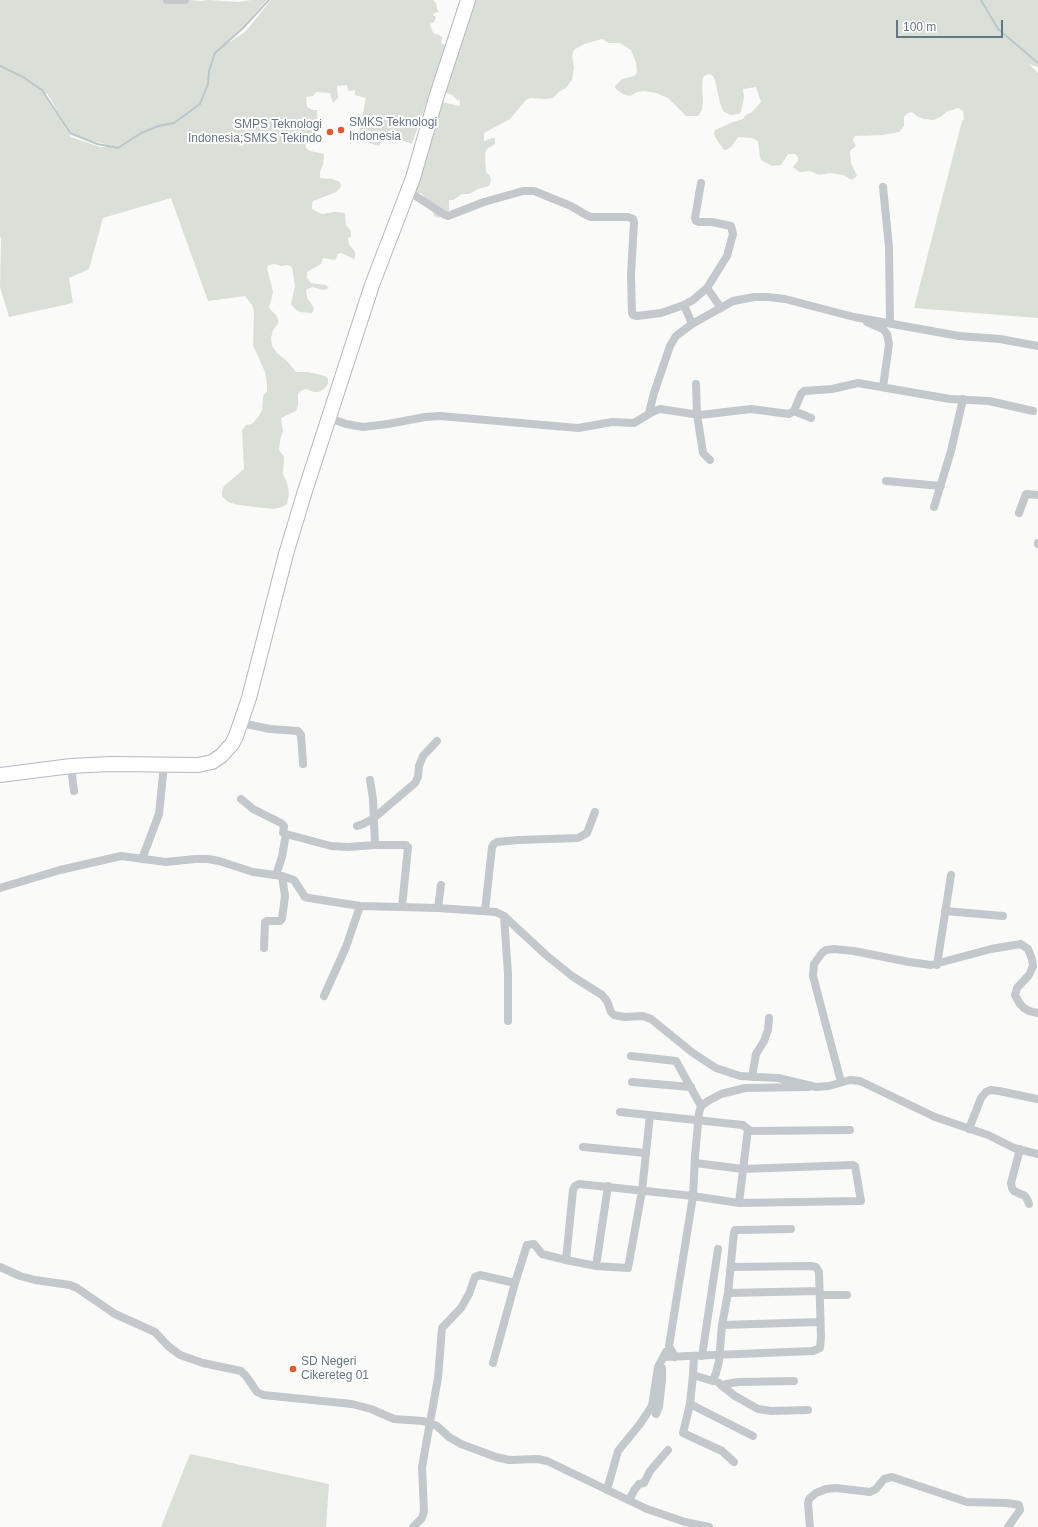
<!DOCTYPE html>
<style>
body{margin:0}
#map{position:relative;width:1038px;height:1527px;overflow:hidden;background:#fafaf8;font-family:Arial,sans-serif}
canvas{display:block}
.scale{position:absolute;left:896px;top:20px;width:107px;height:18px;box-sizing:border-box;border:2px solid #657683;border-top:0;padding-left:5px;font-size:12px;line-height:14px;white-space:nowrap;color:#657683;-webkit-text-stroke:3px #fff;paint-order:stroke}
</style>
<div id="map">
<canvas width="1038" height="1527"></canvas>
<div class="scale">100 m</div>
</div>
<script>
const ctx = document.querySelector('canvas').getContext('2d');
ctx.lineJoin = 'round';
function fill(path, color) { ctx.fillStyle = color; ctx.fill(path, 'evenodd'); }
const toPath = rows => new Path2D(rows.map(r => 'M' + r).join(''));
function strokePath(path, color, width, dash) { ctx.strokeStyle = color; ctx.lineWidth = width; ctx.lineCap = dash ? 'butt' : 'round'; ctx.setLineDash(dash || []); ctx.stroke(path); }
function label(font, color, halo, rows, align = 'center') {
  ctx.font = font + ' Arial,sans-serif'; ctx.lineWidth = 4; ctx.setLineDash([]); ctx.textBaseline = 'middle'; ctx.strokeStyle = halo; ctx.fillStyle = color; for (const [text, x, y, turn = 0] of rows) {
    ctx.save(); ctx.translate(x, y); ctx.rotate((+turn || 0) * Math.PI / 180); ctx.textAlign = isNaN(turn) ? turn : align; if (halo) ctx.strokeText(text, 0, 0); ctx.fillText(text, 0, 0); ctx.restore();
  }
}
const green = toPath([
 [0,0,189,0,202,1,208,0,239,2,251,0,267,0,233,37,229,39,230,42,246,31,271,0,433,0,436,3,437,9,439,12,434,13,433,15,436,17,434,22,430,24,433,33,439,35,442,37,441,43,445,45,443,56,412,144,384,134,379,146,358,139,366,98,355,95,355,90,350,91,348,90,347,85,337,86,338,98,333,103,330,93,316,92,313,96,306,97,307,107,313,110,317,110,318,138,305,138,306,148,310,151,324,154,323,165,320,172,320,178,332,179,340,182,341,187,336,192,313,201,312,205,312,209,322,214,335,212,345,213,346,225,350,230,351,234,351,237,348,238,349,244,355,252,355,256,354,259,341,253,338,254,335,260,323,258,321,264,307,272,307,278,311,283,326,285,329,288,324,290,312,287,306,290,307,298,314,308,313,312,311,313,300,312,295,309,291,304,295,286,292,267,287,265,282,266,274,264,269,265,267,268,273,292,269,308,276,315,278,319,278,324,273,330,271,338,272,346,277,353,287,361,296,372,308,372,325,376,328,379,328,384,325,388,319,392,314,392,306,389,300,391,298,394,298,405,296,411,281,418,283,431,280,440,279,450,284,457,283,474,287,483,289,493,287,504,282,507,274,509,238,505,228,502,222,496,222,491,224,486,244,469,242,430,246,425,252,424,259,416,262,410,263,396,267,391,267,385,265,372,253,345,254,312,252,305,245,296,208,301,171,198,103,218,89,269,69,278,73,303,9,317,0,287,1,238,0,236],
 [47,93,65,125,72,135,90,141,105,144,105,147,100,147,71,137,45,96],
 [468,0,1038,0,1038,67,1029,64,1038,73,1038,318,914,308,962,121,964,119,963,111,958,108,946,112,942,116,934,120,924,119,918,117,912,112,908,113,904,117,904,126,899,132,883,135,855,136,853,140,856,146,850,151,850,154,851,163,857,176,852,180,843,175,830,173,819,175,810,171,799,172,793,167,798,161,798,157,795,154,788,154,781,165,772,166,761,160,760,157,758,141,752,138,738,137,732,146,726,150,724,150,715,137,714,133,715,130,733,122,743,119,746,115,752,112,761,102,756,87,743,89,744,97,741,112,738,114,730,115,723,111,720,103,715,80,713,76,709,74,706,75,703,77,702,88,703,100,702,110,698,116,686,116,668,98,656,93,645,91,637,92,630,96,623,94,616,89,615,86,622,79,634,76,637,73,636,63,631,50,620,43,609,43,602,39,584,44,574,50,572,56,574,67,572,80,566,88,560,91,553,98,546,99,530,98,526,100,510,119,484,133,484,141,493,138,495,138,495,144,487,149,485,153,486,172,490,176,491,180,489,186,478,189,469,194,462,194,453,200,449,200,449,211,439,218,434,216,432,207,426,201,424,196,421,193,409,192,438,101,459,106,460,105,459,98,458,101,452,95,441,91,448,47,447,39,451,34,457,15,456,8,467,5],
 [190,1454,329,1484,326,1527,161,1527]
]);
const stream = toPath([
 [981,0,998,29,1038,63],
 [0,66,23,77,42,90,70,133,97,144,118,148,141,133,158,126,174,123,200,104,208,84,209,71,215,53,242,29,269,0]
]);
const street = toPath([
 [167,0,185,0],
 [883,187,889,247,890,323],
 [408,191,445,215,448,216,484,202,523,191,534,191,571,206,586,215,591,217,628,217,633,219,634,222,631,275,632,313,633,315,637,316,661,313,684,305],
 [707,288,721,308],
 [867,322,883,329,887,334,889,344,883,387],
 [692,324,733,301,754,297,768,297,785,299,854,317,959,336,1000,339,1038,346],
 [696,384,697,415,702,446,703,453,710,460],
 [794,411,811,418],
 [649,413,654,393,670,346,676,336,692,324,684,305,693,300,707,288,727,256,733,234,731,226,712,222,699,222,696,221,695,218,701,183],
 [329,418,346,424,363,427,388,424,425,417,440,416,578,428,612,422,634,423,654,411,660,409,700,415,751,409,789,414,794,411,801,394,804,391,832,389,858,383,950,399,989,401,1033,411],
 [886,481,941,486],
 [934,507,951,451,963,399],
 [1019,513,1026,494,1038,495],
 [1038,544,1038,543],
 [241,723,270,729,298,731,301,735,303,764],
 [71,766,74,791],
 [370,780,373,799,375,845],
 [241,799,253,809,281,823,284,826,283,833,286,834,331,846,348,847,375,845,406,845,408,847,402,907],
 [357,826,363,824,374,818,415,783,418,777,419,766,423,756,437,741],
 [142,859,159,814,164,765],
 [276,875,282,857,286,834],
 [0,888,60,870,121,856,166,862,195,859,208,859,219,861,253,872,282,876,294,880,305,897,309,898,360,906,438,908,496,912,504,916,546,955,572,976,602,995,607,1001,611,1012,614,1015,624,1017,643,1016,651,1019,693,1053,716,1068,740,1076,778,1078,816,1087,829,1086,850,1080,860,1081,935,1117,988,1135,1014,1148,1038,1154],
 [438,908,441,885],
 [485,911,492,847,494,844,497,842,518,840,578,838,587,833,595,812],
 [945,911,1003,916],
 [504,916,508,974,508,1021],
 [264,948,265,922,267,921,280,921,282,919,285,896,282,876],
 [937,965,951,875],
 [324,996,346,947,360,906],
 [631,1056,676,1061,701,1106],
 [752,1077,756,1054,764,1041,768,1030,769,1018],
 [632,1082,691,1087],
 [841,1082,813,976,814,964,822,953,826,950,834,949,854,951,909,962,931,965,991,949,1021,944,1028,949,1032,959,1033,966,1029,975,1017,988,1015,995,1020,1004,1024,1008,1029,1011,1038,1013],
 [620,1112,743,1125,750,1131,850,1130],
 [969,1129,981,1098,986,1092,991,1090,999,1091,1037,1099],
 [583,1147,646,1153],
 [1020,1149,1011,1183,1012,1188,1014,1191,1025,1196,1028,1201,1029,1204],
 [739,1203,748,1129],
 [566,1260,573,1190,575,1186,579,1184,693,1196,739,1203,861,1201,855,1166,853,1165,743,1169,695,1163],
 [596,1266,608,1186],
 [0,1267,20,1276,35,1280,70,1285,77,1288,115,1314,155,1332,168,1346,180,1355,203,1363,241,1371,246,1376,257,1392,263,1395,352,1404,371,1409,394,1419,423,1421,437,1426,449,1437,461,1444,496,1457,509,1460,538,1459,547,1461,647,1509,685,1522,709,1527],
 [728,1293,819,1291],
 [820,1295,847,1295],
 [722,1325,820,1322],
 [702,1356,718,1249],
 [664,1357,813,1351,820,1348,821,1337,819,1272,816,1267,811,1266,731,1267],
 [675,1357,669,1346,693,1196,695,1156,699,1113,701,1106,708,1101,721,1094,745,1088,808,1087],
 [493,1363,515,1283],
 [693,1375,694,1356],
 [719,1383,721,1385,738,1382,794,1381],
 [721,1385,735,1396,758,1409,771,1411,808,1410],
 [690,1404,753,1436],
 [656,1414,659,1407,662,1380,662,1368],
 [734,1462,722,1451,683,1433,690,1404,693,1375,713,1381,716,1373,719,1361,722,1325,728,1293,734,1232,735,1230,740,1230,791,1229],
 [607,1490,618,1451,640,1424,652,1406,658,1367,666,1352],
 [629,1500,635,1489,639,1484,644,1483,650,1471,668,1450],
 [413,1527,422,1518,424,1511,422,1467,438,1378,442,1328,461,1308,469,1294,475,1277,480,1275,515,1283,527,1245,534,1244,542,1254,566,1260,596,1266,628,1268,642,1191,650,1115],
 [810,1527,808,1504,809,1499,816,1493,826,1489,836,1488,870,1492,876,1489,884,1479,892,1477,967,1502,1007,1503,1019,1505,1020,1510,1008,1527]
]);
const highway = toPath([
 [0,775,71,766,110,764,198,765,212,762,221,756,232,744,236,736,249,698,286,554,305,491,372,285,413,178,437,95,468,0]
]);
const markers = [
 [341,130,4,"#e4572e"],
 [330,132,4,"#e4572e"],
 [293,1369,4,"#e4572e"]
];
const poiNames = [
 ["SMKS Teknologi",349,123],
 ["Indonesia",349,137],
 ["SMPS Teknologi",322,125,"right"],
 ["Indonesia;SMKS Tekindo",322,139,"right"],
 ["SD Negeri",301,1362],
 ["Cikereteg 01",301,1376]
];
fill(green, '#dadfd7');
strokePath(stream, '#bbc7cb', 2);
strokePath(highway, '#b4b9bd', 16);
strokePath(street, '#c3c8cc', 8);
strokePath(highway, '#fff', 14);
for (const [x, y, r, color] of markers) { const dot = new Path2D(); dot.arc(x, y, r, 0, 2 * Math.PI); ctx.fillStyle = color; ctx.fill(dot); strokePath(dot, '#fff', 1.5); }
label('12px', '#657683', '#fff', poiNames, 'left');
</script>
